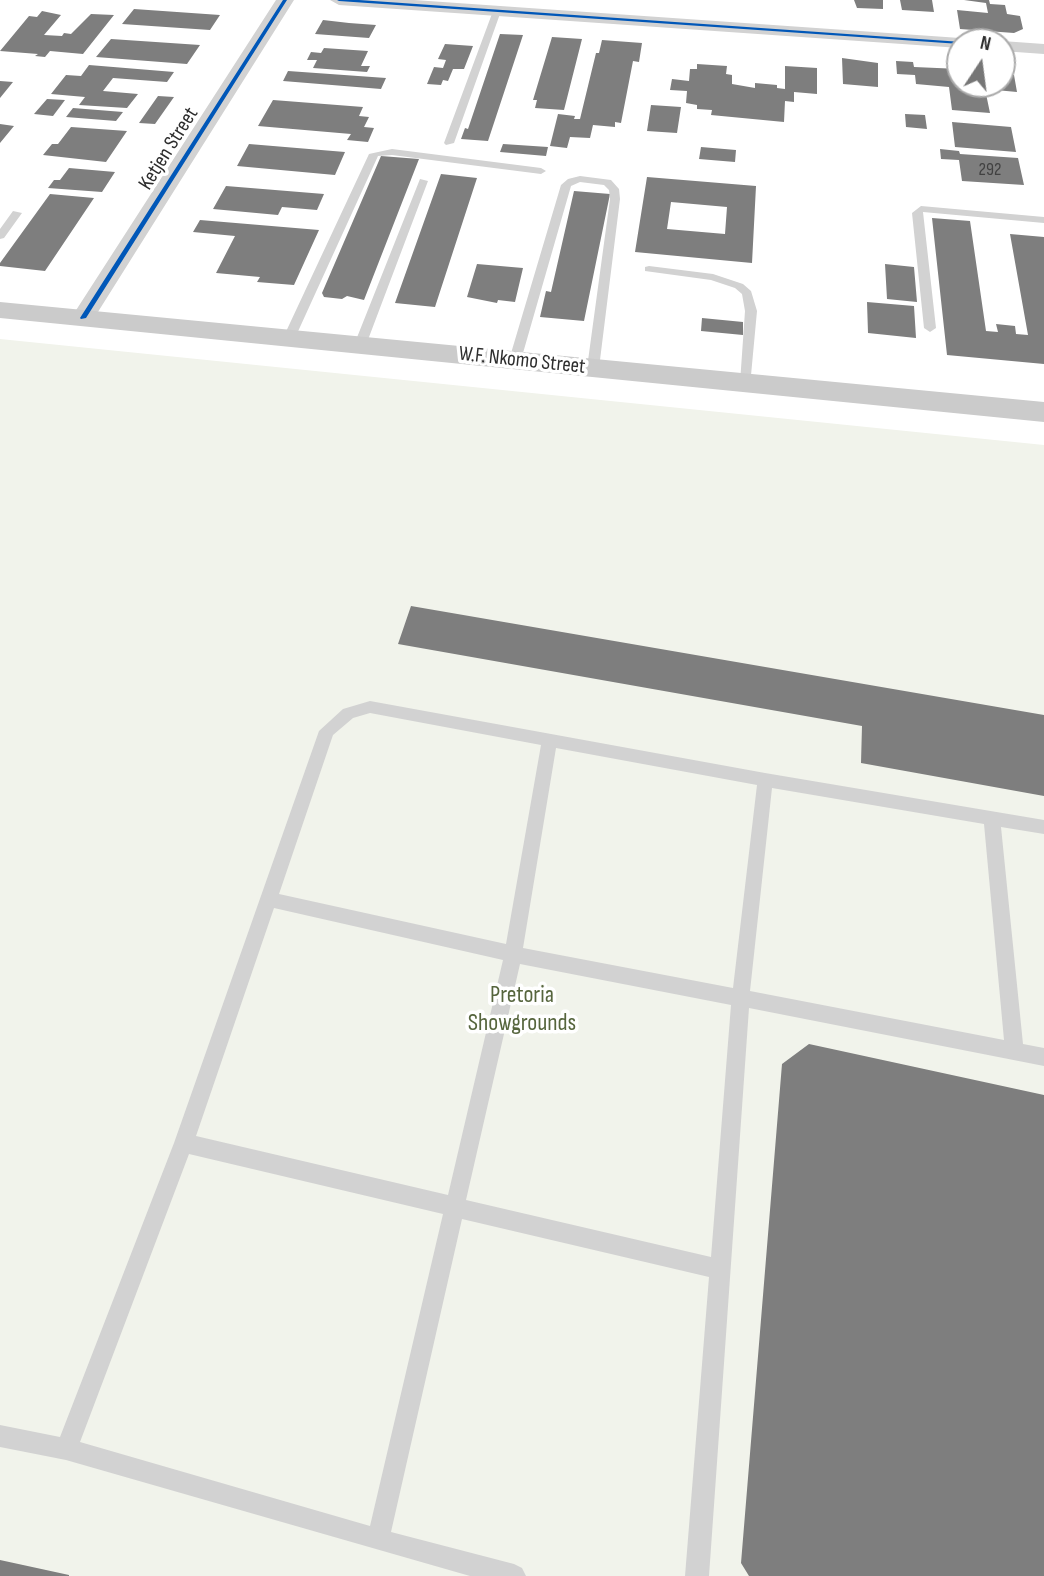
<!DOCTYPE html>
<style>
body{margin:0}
#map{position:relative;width:1044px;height:1576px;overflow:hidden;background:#fff;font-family:"Sofia Sans Condensed",sans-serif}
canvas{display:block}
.north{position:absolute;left:946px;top:28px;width:70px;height:70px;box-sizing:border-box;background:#fff;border:2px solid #ababab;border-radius:50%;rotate:13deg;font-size:19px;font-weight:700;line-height:28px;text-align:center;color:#2d2d2d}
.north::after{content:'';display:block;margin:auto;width:24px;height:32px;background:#767676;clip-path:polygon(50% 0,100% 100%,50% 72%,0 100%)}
</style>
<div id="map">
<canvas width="1044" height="1576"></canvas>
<div class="north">N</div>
</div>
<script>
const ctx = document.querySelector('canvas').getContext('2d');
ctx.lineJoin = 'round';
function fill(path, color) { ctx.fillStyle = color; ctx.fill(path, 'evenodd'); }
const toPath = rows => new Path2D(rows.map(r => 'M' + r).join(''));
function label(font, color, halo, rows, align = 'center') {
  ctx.font = font + ' "Sofia Sans Condensed",sans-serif'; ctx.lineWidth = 7; ctx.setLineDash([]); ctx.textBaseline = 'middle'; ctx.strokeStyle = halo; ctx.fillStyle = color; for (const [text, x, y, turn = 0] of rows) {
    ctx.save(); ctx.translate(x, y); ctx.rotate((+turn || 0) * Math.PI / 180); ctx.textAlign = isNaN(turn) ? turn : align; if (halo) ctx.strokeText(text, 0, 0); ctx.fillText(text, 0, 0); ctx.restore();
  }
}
const green = toPath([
 [0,339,1044,445,1044,1576,0,1576]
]);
const building = toPath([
 [854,0,883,0,883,9,857,8],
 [900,0,932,0,934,12,902,10],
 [964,0,989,0,990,4,1005,5,1007,14,1020,16,1023,29,1014,33,960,29,957,10,988,13,986,3],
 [134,9,220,15,210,30,122,24],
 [42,11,61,15,44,35,62,36,64,33,71,34,91,14,114,15,83,54,50,51,45,57,35,56,38,54,0,51,29,16,37,17],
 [323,20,349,23,376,25,369,38,315,34],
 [500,34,523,35,488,141,461,139,465,128,468,129],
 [552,37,582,39,564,110,535,108,537,100,533,100],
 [111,39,200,45,187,64,96,57],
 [602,40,642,43,639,62,633,61,621,123,615,122,615,127,593,125,590,138,570,137,567,148,550,146,558,114,575,116,574,119,580,119,596,53,599,53],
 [445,44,473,46,464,69,453,69,448,81,443,80,441,85,427,84,434,67,443,68,446,60,438,59],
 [324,48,368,51,361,66,370,66,367,72,313,68,317,60,307,60,311,52,321,53],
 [842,58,878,63,878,87,843,84],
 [896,61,913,62,914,67,960,69,960,84,1002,84,1002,74,1014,75,1017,92,985,89,990,113,952,110,949,87,916,84,915,75,897,74],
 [697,64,727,66,726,74,732,75,732,84,755,88,755,83,777,85,777,88,785,89,785,66,817,68,817,94,794,92,794,102,785,101,784,122,711,115,712,110,697,109,697,105,686,103,687,91,670,90,672,79,689,81,690,69,697,69],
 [89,65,174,72,167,82,113,78,103,91,138,94,127,108,79,105,85,97,51,94,66,75,81,76],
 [288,71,386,78,381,89,283,81],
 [0,81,13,82,0,98],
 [158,96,174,97,155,124,139,123],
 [47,99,65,100,53,116,34,114],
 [273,100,363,107,359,116,369,117,364,127,374,128,368,142,347,140,351,134,258,126],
 [651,105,681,107,677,133,647,131],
 [73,108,123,112,116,121,66,117],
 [905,114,925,115,927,129,906,127],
 [952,122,1011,127,1016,152,955,147],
 [0,124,14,126,0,143],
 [71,127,127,131,106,162,43,155,52,144,58,144],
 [249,144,345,152,335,175,237,166],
 [503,144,548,147,546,156,500,152],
 [701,147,736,150,735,162,699,159],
 [940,149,959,151,960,154,1018,158,1024,185,962,181,959,160,941,159],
 [381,156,419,159,364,300,347,296,342,299,324,297,322,293],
 [69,168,115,172,102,192,48,188,54,180,60,180],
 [441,174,477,178,435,307,395,303],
 [647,177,756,186,752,263,635,252],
 [671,202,727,207,725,234,667,229],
 [226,186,324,194,317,210,282,207,278,215,213,209],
 [574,191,610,194,584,321,540,317,546,291,551,292],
 [50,194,94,198,45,271,0,266,0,263],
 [932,218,970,221,986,331,998,332,996,324,1015,326,1016,334,1028,335,1010,234,1044,237,1044,364,947,355],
 [200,220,319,230,294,285,257,282,260,277,216,273,235,236,193,232],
 [477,264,523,268,515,302,498,300,497,303,467,297],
 [885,264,914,267,917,302,887,299],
 [867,302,914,306,916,338,868,333],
 [702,318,743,322,743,335,701,331],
 [411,606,1044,715,1044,796,861,763,862,726,398,644],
 [809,1044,1044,1095,1044,1576,749,1576,741,1563,782,1064],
 [0,1560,69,1575,69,1576,0,1576]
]);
const lane = toPath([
 [497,9,501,11,454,143,446,145,444,143,493,11,497,9],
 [392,149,541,168,546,171,541,174,392,155,378,156,295,338,289,342,285,341,283,338,369,154,392,149],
 [580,176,611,180,619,189,620,199,599,368,593,372,587,368,610,199,609,190,604,185,580,182,571,186,521,360,519,363,511,363,509,360,561,185,568,179,580,176],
 [420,179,428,181,366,345,360,349,356,348,354,345,420,179],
 [921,206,1044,217,1044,223,923,212,936,328,930,332,924,328,912,213,921,206],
 [13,211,22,213,4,238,0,239,0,229,13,211],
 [649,266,713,274,743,284,751,291,757,311,750,386,746,387,740,383,745,311,742,294,735,288,711,280,645,271,645,267,649,266],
 [370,701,765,773,1044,820,1044,834,1001,827,1023,1044,1044,1048,1044,1066,749,1008,709,1576,685,1576,709,1277,462,1219,391,1532,514,1564,522,1568,526,1576,470,1576,66,1460,0,1447,0,1425,60,1437,174,1143,319,731,343,709,370,701],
 [370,713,541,745,506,944,279,894,333,735,353,718,370,713],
 [556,748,757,785,733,988,523,948,556,748],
 [772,788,984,824,1004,1040,750,991,772,788],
 [274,908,503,960,448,1195,196,1136,274,908],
 [520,964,731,1005,711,1257,466,1200,520,964],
 [189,1154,443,1214,370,1526,80,1442,189,1154]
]);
const street = toPath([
 [276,0,294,0,91,323,83,325,75,323,71,318,276,0],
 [330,0,414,0,960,38,968,42,960,42,960,48,339,5,330,0],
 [1002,41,1044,44,1044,54,1002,51,1002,42,996,42,1002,41]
]);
const secondary = toPath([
 [0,302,1044,402,1044,422,0,318,0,302]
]);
const cycleway = toPath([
 [283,0,287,0,86,318,81,319,80,318,283,0],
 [337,0,359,0,962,42,960,42,960,44,339,1,337,0]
]);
const farNumbernames = [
 ["292",990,170]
];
const farStreetnames = [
 ["Ketjen Street",169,149,-58],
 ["W.F. Nkomo Street",522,361,6]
];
const parkNames = [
 ["Pretoria",522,996],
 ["Showgrounds",522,1024]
];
fill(green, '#f1f3eb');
fill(building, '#7e7e7e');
fill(lane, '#d2d2d2');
fill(street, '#d2d2d2');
fill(secondary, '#cbcbcb');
fill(cycleway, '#0057b8');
label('18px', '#414141', null, farNumbernames);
label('21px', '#2d2d2d', '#fff', farStreetnames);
label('24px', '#56653d', '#fff', parkNames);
</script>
